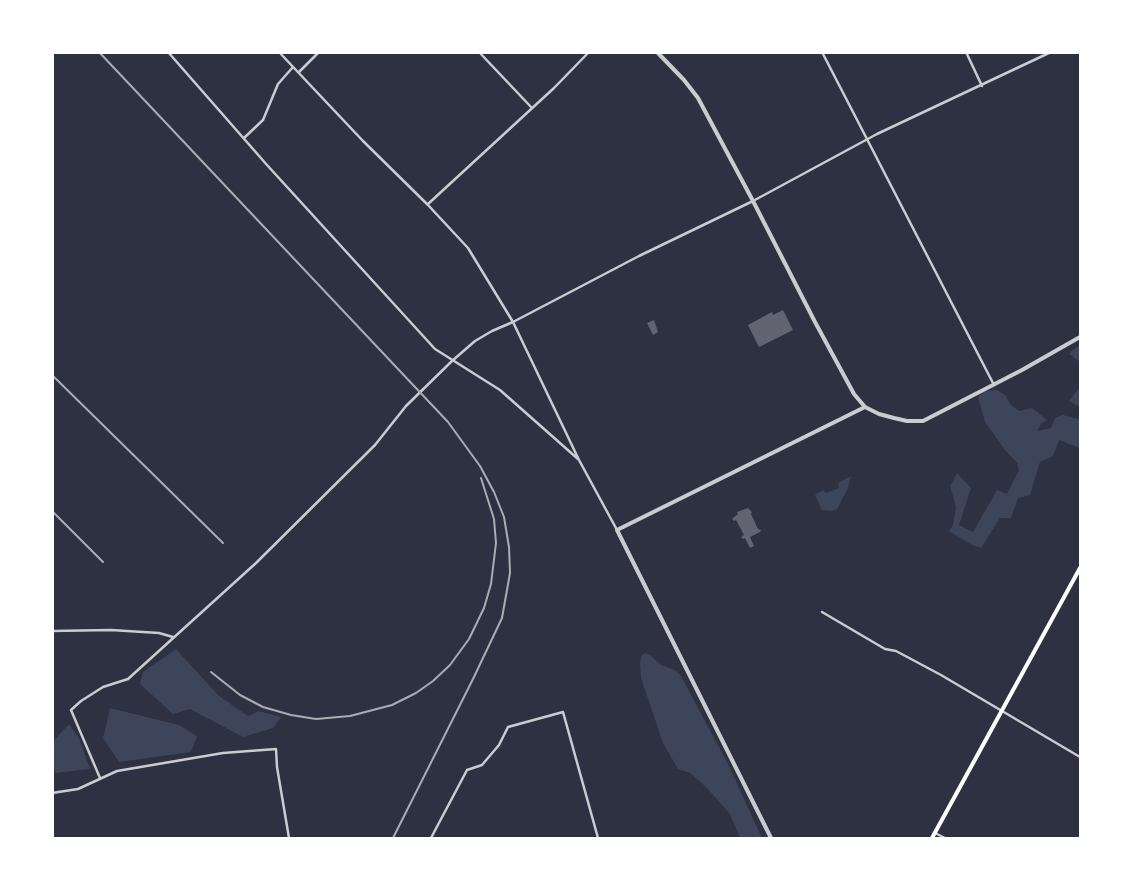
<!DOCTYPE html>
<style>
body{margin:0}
#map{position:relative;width:1133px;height:891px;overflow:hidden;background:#2d3142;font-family:Lato,sans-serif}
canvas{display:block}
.frame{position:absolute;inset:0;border:54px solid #fff;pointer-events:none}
</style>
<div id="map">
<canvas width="1133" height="891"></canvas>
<div class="frame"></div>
</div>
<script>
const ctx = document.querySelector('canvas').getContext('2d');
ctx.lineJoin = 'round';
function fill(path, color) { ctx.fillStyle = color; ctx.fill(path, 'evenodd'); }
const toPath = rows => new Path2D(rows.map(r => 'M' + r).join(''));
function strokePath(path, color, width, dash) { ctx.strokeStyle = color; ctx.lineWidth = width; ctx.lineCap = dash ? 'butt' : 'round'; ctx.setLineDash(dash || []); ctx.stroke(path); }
const green = toPath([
 [1080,345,1080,362,1069,354,1071,351],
 [1080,387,1080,407,1069,401],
 [997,390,1005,395,1011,405,1019,411,1032,408,1047,420,1041,424,1037,431,1051,428,1055,418,1063,415,1078,419,1080,415,1080,446,1077,447,1059,440,1053,456,1040,462,1030,495,1018,498,1011,518,1000,518,981,548,970,544,949,531,953,525,956,507,950,486,957,473,971,488,959,525,973,532,997,490,1007,494,1019,470,1017,463,1005,450,985,422,978,397,985,391],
 [851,476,848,488,837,509,832,511,822,510,815,495,823,490,826,493,839,488,838,483],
 [176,649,219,696,248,716,259,711,281,717,273,728,243,737,190,709,173,714,140,684,143,672],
 [645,653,650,655,661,665,675,670,681,676,728,764,762,838,740,838,730,814,706,787,690,773,678,769,663,743,641,678,640,662,642,655],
 [110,708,179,725,197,736,191,752,119,762,103,738],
 [69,724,79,738,90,769,55,773,53,768,53,741]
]);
const building = toPath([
 [783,310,793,330,759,347,748,325,772,312,773,315],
 [654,320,658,332,653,335,647,323],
 [748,508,752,512,751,514,758,529,761,530,760,532,750,537,754,546,750,548,745,538,743,539,741,537,744,535,736,520,734,521,732,519,738,514,737,512]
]);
const minor = toPath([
 [168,52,267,165,435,349,500,390,578,459],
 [279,52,363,141,428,205,468,248,513,322,579,460,617,530],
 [479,52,532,108],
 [822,52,994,385],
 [966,52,982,86],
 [299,72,319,52],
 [244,138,263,120,278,84,293,67],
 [428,204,554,88,589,52],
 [822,612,885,649,896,651,941,675,1080,757],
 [52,631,111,630,159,633,173,637],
 [100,778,71,710,81,701,103,687,128,679,256,563,375,445,406,406,452,361,475,341,492,331,513,322,639,256,753,201,877,134,1051,52],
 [52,793,78,789,117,771,223,753,276,749,277,767,289,838],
 [935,833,945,838],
 [431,838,467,770,482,765,499,745,508,727,563,712,598,838]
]);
const tertiary = toPath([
 [657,52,684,80,698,98,753,201,815,322,854,394,865,407,879,414,894,418,907,421,923,421,1022,370,1080,337],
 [771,838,617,530,865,407]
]);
const secondary = toPath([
 [932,838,1080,568]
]);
const rail = toPath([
 [99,52,448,422,480,466,494,492,504,517,509,547,510,573,502,618,473,679,393,838],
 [52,375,223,543],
 [52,511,103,562],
 [211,672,240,695,263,707,291,715,316,719,350,716,392,705,416,693,433,681,450,665,469,639,484,608,491,584,496,543,494,519,481,478]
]);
fill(green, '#3c4559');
fill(building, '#626471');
strokePath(minor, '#caccd0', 2.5);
strokePath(tertiary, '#caccd0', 4);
strokePath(secondary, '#fff', 4);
strokePath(rail, '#abadb3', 2);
</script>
